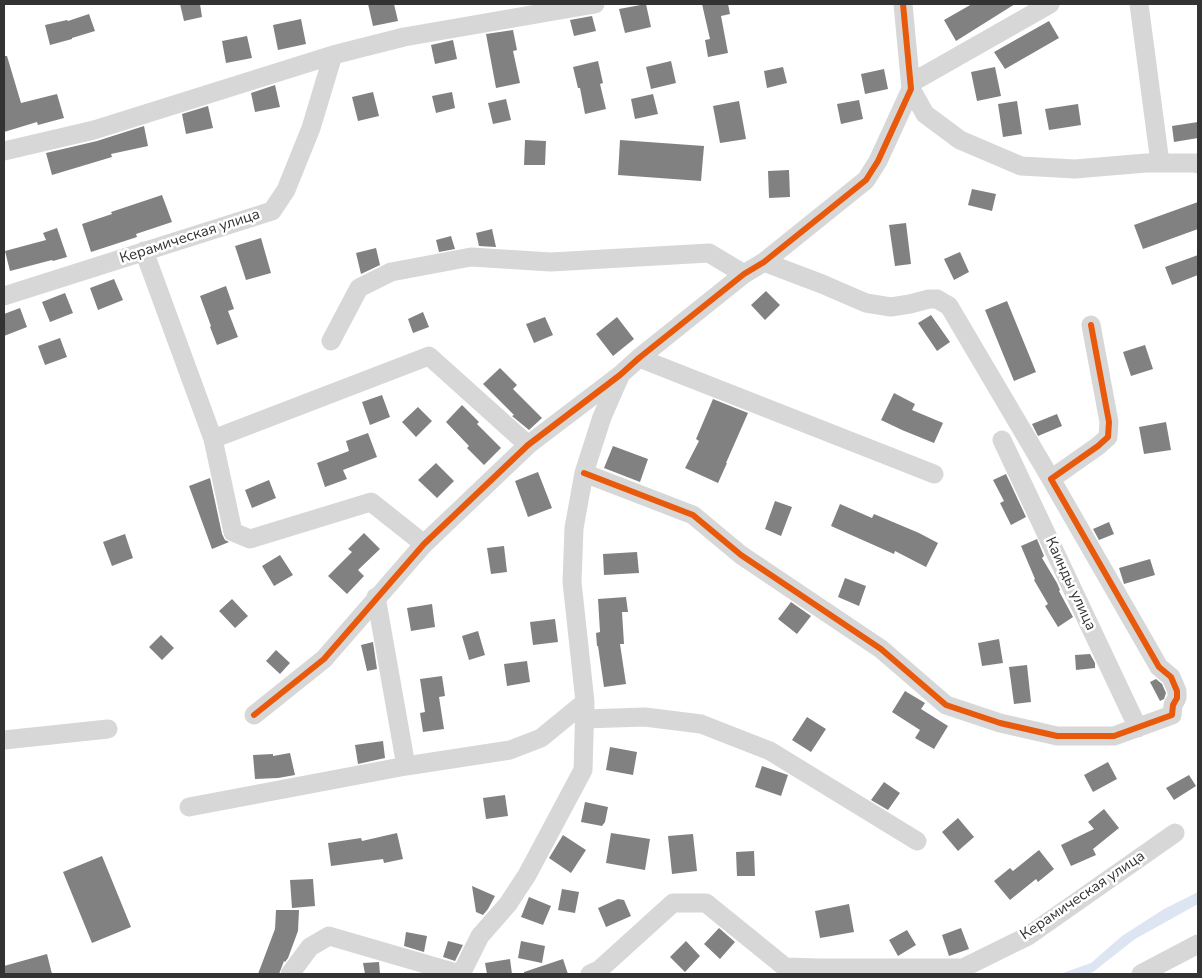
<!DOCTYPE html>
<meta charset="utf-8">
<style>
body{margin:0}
#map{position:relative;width:1202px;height:978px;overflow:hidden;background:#fff;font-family:"Nunito Sans",sans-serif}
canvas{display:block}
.frame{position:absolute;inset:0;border:5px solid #333;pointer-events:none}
</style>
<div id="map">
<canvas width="1202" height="978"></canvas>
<div class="frame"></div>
</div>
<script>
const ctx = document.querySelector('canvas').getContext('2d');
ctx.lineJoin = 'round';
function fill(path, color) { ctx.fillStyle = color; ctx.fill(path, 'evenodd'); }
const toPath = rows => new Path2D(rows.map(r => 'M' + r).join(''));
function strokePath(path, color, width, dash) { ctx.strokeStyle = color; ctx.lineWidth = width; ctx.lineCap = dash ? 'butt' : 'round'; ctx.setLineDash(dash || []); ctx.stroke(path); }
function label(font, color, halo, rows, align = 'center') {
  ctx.font = font + ' "Nunito Sans",sans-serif'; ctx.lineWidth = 5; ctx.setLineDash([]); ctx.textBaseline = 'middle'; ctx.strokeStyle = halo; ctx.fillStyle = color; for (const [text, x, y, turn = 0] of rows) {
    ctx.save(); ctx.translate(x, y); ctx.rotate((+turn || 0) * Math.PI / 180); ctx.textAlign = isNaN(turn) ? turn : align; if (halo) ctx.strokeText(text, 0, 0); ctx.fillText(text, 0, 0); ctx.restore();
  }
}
const water = toPath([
 [1198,892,1198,904,1135,939,1093,972,1086,974,1060,974,1091,963,1122,936,1164,909]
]);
const building = toPath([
 [180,4,200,4,202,17,184,21],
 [368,4,394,4,398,21,373,26],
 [646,4,651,27,625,33,619,9],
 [702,4,728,4,730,14,721,16,728,53,708,57,705,40,710,39],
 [972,4,1015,4,956,41,944,20],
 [89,14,95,31,72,38,72,39,50,45,45,25,67,20,68,21],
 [592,16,596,31,574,36,570,20],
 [301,19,306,44,278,50,273,25],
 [1049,21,1059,38,1005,69,994,52],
 [513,30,517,50,513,51,520,83,496,88,486,34],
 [247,36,252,58,226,63,222,41],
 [453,40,457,59,435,64,431,45],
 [4,56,7,56,21,103,57,94,64,118,38,125,37,122,4,132],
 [598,61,603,83,600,84,606,109,585,114,580,88,578,88,573,67],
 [671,61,676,83,651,89,646,67],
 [783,67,787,83,767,88,764,71],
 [995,67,1001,96,977,101,971,72],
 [884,69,888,89,865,94,861,74],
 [275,85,280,107,255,112,251,93],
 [373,92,379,116,358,121,352,97],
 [452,92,455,108,436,113,432,96],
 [653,94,658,114,635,119,631,99],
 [506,99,511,120,493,124,488,103],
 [859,100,863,119,841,124,837,104],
 [739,101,746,139,720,143,713,106],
 [1017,101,1022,134,1003,137,998,104],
 [1078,104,1081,125,1049,130,1045,109],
 [208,106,213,128,186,134,182,114],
 [1198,122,1198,138,1174,142,1172,126],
 [144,126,148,146,111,154,112,157,52,175,46,153,97,141],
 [525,140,546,141,545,165,524,165],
 [620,140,704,146,701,181,618,175],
 [789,170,790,197,769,198,768,171],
 [972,189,996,194,992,211,968,205],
 [162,195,172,222,136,234,137,237,91,252,82,224,112,214,111,212],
 [1198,202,1198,229,1143,249,1134,225],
 [906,223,911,264,895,266,889,225],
 [57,228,67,257,53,261,52,260,10,271,5,251,46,240,43,233],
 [492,229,496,247,479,246,476,233],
 [451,236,455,249,439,252,436,240],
 [261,238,271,273,246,280,235,246],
 [376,248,380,265,361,274,356,253],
 [960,252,969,272,954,280,944,259],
 [1198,255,1198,275,1172,285,1165,267],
 [114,279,123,300,98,310,90,288],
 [226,286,234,309,228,311,238,337,217,345,210,327,211,326,200,296],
 [766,291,780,305,765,320,751,305],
 [65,293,73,313,50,322,42,302],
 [1007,301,1036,372,1014,381,985,310],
 [20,308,27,327,4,336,4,314],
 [423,312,429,327,413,333,408,319],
 [931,315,950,342,937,351,918,323],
 [545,317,553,335,534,343,526,324],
 [617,317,634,339,613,356,596,334],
 [60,338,67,357,45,365,38,346],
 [1145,345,1153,369,1131,376,1123,352],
 [500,368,517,385,513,389,542,418,529,430,512,416,514,415,483,384],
 [894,393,915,404,912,410,943,423,934,443,902,430,881,420],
 [382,395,390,417,370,425,362,402],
 [713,399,748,413,726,463,727,463,718,483,685,468,699,441,696,439],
 [462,405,479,422,477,424,501,448,484,465,467,448,469,446,446,422],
 [418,407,432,421,416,437,402,422],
 [1057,414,1062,426,1038,436,1032,424],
 [1166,422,1171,450,1144,454,1139,427],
 [368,433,377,457,343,470,347,479,325,487,317,463,349,451,346,441],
 [613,446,648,459,640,482,604,468],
 [436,463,454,481,437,498,418,480],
 [538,472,552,508,528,517,515,481],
 [1006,474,1026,517,1011,525,1000,503,1004,501,993,480],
 [210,478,222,534,225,540,229,542,212,549,189,486],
 [269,480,276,498,252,508,245,490],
 [775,501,792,507,781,536,765,529],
 [840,504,872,518,874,514,919,533,938,543,926,567,895,551,894,554,831,526],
 [1109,522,1114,534,1099,540,1093,529],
 [364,533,380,549,358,570,364,576,347,594,328,576,352,552,348,549],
 [125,534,133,558,112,566,103,542],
 [1037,539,1044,556,1042,558,1057,583,1060,590,1059,591,1073,617,1058,627,1045,606,1048,604,1034,580,1035,579,1021,546],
 [504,546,507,572,491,574,487,548],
 [637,552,639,573,604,575,603,554],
 [280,555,293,575,274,586,262,566],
 [1150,559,1155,575,1124,584,1119,568],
 [845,578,866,586,859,606,838,597],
 [626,597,628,612,622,612,624,644,620,644,626,684,604,687,598,646,597,646,596,633,600,632,598,599],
 [232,599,248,616,235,628,219,611],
 [791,602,811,616,797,634,778,619],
 [432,604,435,627,411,631,407,608],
 [555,619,558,642,533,645,530,622],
 [478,631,485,655,469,660,462,636],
 [161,635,174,648,162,660,149,647],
 [999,639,1003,663,982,666,978,643],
 [373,642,377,669,367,671,361,645],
 [276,650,290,663,280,674,266,661],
 [1090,654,1095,663,1095,668,1076,670,1075,655],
 [527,661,530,682,507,686,504,664],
 [1027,665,1031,702,1014,704,1009,667],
 [442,676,445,696,439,697,444,729,423,732,420,713,425,712,420,679],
 [1156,679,1162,684,1166,693,1164,699,1160,701,1150,682],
 [905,691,925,703,921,709,948,726,934,749,915,738,920,730,892,712],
 [807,717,826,729,811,752,792,740],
 [383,741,385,758,358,764,355,745],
 [610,747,637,752,633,775,606,770],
 [290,753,295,775,278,778,255,779,253,755,273,754,273,756],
 [1108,762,1117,779,1093,792,1084,775],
 [762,766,788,775,781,796,755,787],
 [1189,775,1196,786,1174,800,1166,788],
 [884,782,900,793,888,810,871,800],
 [505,795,508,816,486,819,483,798],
 [585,802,608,807,605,822,602,826,581,822],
 [1104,809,1119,828,1093,849,1096,855,1071,866,1061,845,1094,829,1088,822],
 [958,818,974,837,958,851,942,832],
 [397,833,403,859,384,863,383,859,331,866,328,843,361,838,362,841],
 [611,833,650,839,645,870,606,863],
 [693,834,697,871,672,874,668,836],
 [563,835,586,850,571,873,549,858],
 [1039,850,1054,869,1038,882,1036,879,1010,900,994,881,1010,868,1013,871],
 [754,851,755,876,737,876,736,852],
 [102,856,131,927,92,943,63,872],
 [313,879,315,906,292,908,290,880],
 [472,886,495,896,488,909,483,915,476,912],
 [562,889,579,892,575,913,558,910],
 [529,897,551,906,543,925,521,917],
 [618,899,624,900,631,916,606,927,598,908],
 [849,904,854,932,820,938,815,911],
 [276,910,299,910,298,931,288,958,285,962,284,961,279,974,258,974,275,929],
 [719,928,735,942,720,959,704,944],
 [961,928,969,949,949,956,942,935],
 [907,930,916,945,898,956,889,940],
 [406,932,427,936,424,952,404,946],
 [448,941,463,945,455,961,443,957],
 [521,941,545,946,542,963,518,958],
 [686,941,700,956,685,972,670,957],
 [47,954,52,974,4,974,4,966],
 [510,959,512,974,487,974,485,963],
 [563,959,568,974,524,974,524,972],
 [379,962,380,974,365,974,363,963]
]);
const minor = toPath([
 [1139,4,1160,163],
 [911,83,1050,4],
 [911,89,925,114,960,140,1021,166,1075,169,1146,163,1197,163,1198,164],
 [4,151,94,130,333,55,404,37,595,4],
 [144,251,213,439,233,532,250,539,371,502,424,544],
 [764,262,822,284,866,303,891,307,910,304,929,299,937,299,949,306,1051,479],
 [4,296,272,211,286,190,311,128,333,55],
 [331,341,359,288,391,272,471,257,551,262,709,253,744,274],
 [639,358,934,474],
 [213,439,429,356,528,445],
 [1002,440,1138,728],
 [584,473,693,515,741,555,881,649,946,705,1000,723,1057,736,1114,736,1172,715,1173,705,1177,698,1177,691,1171,677,1159,667,1051,479,1098,446,1108,437,1109,422,1091,325],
 [376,597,406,766],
 [254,715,324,659,424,544,528,445,620,375,639,358,744,274,764,262,866,180,878,161,911,89,903,4],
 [584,719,645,717,701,724,770,751,917,841],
 [4,740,108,729],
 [189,807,406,766,510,750,541,738,585,702],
 [290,974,310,947,329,936,460,974],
 [461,974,480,936,508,904,527,875,583,770,585,702,572,582,574,528,584,473,602,417,620,376],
 [590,974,599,970,673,903,706,903,785,967,818,968,963,968,1028,936,1175,833],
 [1141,974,1198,944]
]);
const cycleway = toPath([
 [584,473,693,515,741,555,881,649,946,705,1000,723,1057,736,1114,736,1172,715,1173,705,1177,698,1177,691,1171,677,1159,667,1051,479,1098,446,1108,437,1109,422,1091,325],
 [254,715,324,659,424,544,528,445,620,375,639,358,744,274,764,262,866,180,878,161,911,89,903,4]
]);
const streetNames = [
 ["Керамическая улица",190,237,-18],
 ["Каинды улица",1070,584,65],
 ["Керамическая улица",1083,896,-34]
];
fill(water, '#dde5f3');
fill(building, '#818181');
strokePath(minor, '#d7d7d7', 19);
strokePath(cycleway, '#e8590c', 6);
label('15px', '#333', '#fff', streetNames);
</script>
